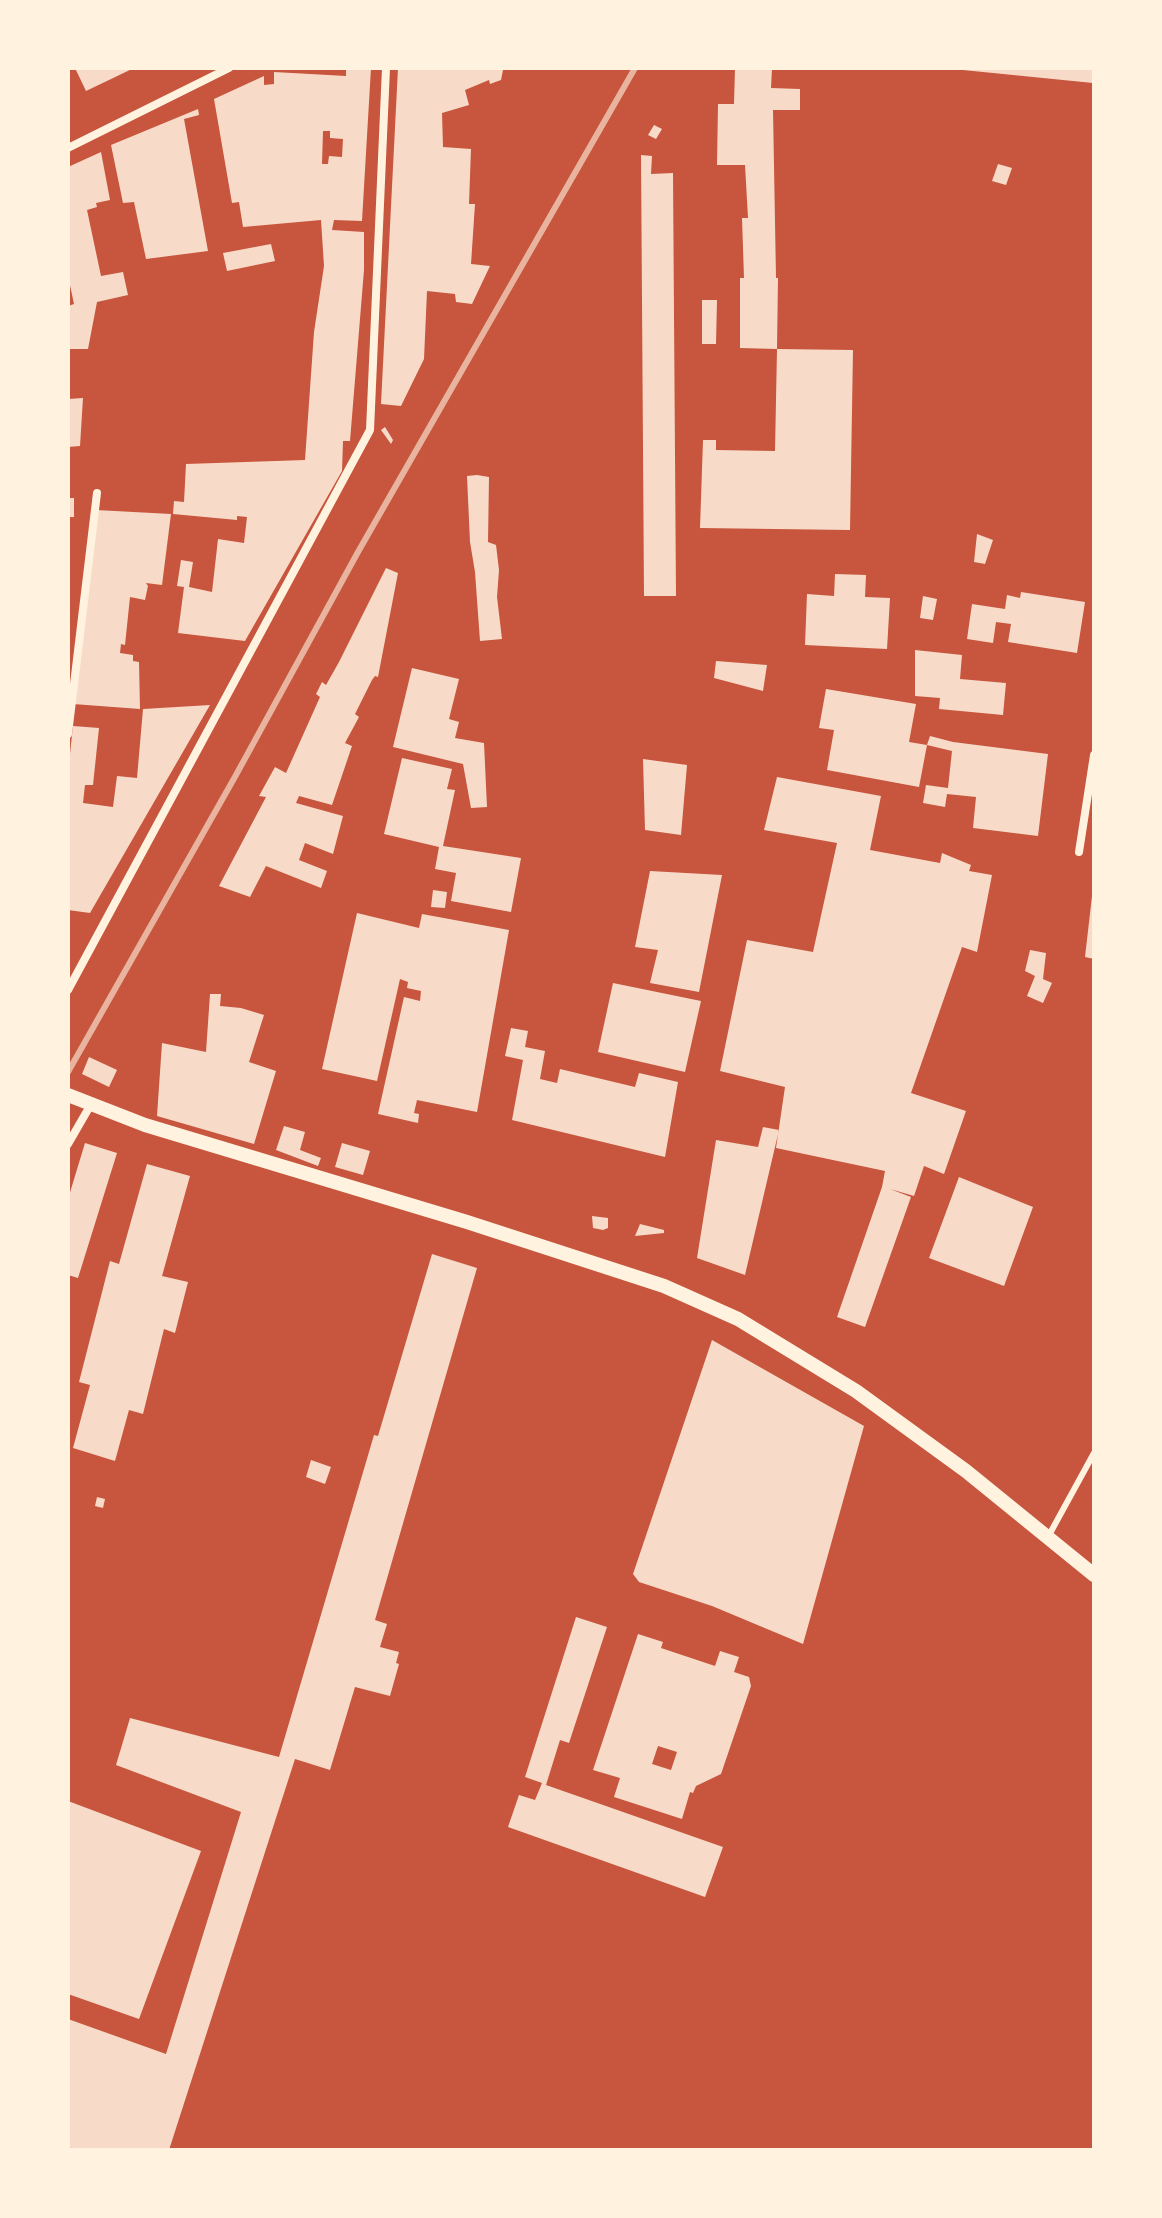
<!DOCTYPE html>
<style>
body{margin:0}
#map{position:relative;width:1162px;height:2218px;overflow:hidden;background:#c8553d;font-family:"Fira Sans",sans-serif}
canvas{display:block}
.frame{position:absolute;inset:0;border:70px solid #fff3e0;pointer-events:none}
</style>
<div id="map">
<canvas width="1162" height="2218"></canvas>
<div class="frame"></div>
</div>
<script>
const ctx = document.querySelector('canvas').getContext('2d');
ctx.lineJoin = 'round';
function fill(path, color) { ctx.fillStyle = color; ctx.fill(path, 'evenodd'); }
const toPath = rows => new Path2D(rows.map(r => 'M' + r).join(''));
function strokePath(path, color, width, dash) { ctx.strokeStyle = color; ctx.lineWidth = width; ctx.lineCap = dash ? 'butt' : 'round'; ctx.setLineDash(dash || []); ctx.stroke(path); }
const building = toPath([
 [75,68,134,68,86,91],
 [346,68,371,68,362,221,334,220,332,230,364,232,364,270,350,441,343,441,342,471,245,641,178,633,184,587,177,586,181,560,193,562,189,587,212,592,218,539,244,543,247,517,237,516,237,520,173,514,174,501,184,502,186,464,305,460,314,332,324,266,321,220,243,227,239,202,232,203,214,99,264,76,264,85,274,84,274,72,346,76],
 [323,131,330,131,330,138,343,139,342,157,329,156,328,164,322,164],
 [398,68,502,68,503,70,501,80,490,84,489,80,465,90,469,105,442,113,443,147,471,149,469,204,475,204,471,264,490,266,472,304,456,302,455,294,427,291,424,359,401,406,381,404],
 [735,68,772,68,771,88,800,89,800,110,773,110,776,278,778,278,777,349,740,348,740,278,744,278,742,218,748,218,745,165,717,165,718,104,734,104],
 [964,68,1093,68,1093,83,963,70],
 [198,109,199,115,184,119,208,251,146,259,134,202,123,203,111,145],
 [654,125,662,129,656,139,648,135],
 [101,152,110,200,96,203,97,207,87,210,101,276,123,272,128,295,97,302,88,349,68,349,68,306,74,304,68,276,68,167],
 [641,155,652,156,651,174,673,173,676,596,644,596],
 [998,164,1012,168,1006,185,992,181],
 [271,244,275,261,227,271,223,253],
 [702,300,717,300,716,344,702,344],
 [777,349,853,350,850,530,700,528,703,440,716,440,716,450,775,451],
 [83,398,80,446,68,447,68,399],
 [385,427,393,440,391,444,381,430],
 [477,475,489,477,488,542,496,545,499,570,497,597,502,639,480,641,475,572,470,542,467,476],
 [68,498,74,498,74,517,68,517],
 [96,510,171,514,162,585,146,583,148,586,145,600,130,597,125,645,121,644,120,653,133,655,133,661,139,662,140,709,73,704],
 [977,534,993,540,985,564,974,562],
 [386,568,398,573,378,677,375,676,372,680,355,714,359,717,345,743,352,746,332,805,299,796,296,803,343,816,333,854,305,843,299,860,327,871,321,888,266,866,250,897,219,886,266,797,259,796,275,767,286,773,320,697,316,694,322,682,326,685,339,662],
 [835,574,866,575,865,597,890,598,887,649,805,645,807,594,834,596],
 [1021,592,1085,602,1077,653,1008,642,1011,624,996,622,993,643,967,639,972,604,1005,609,1007,595,1020,598],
 [923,596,937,599,933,620,920,618],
 [915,650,962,655,960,679,1006,683,1003,715,939,709,940,698,915,696],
 [716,661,767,665,763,691,714,678],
 [412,668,459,679,449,719,459,722,455,738,484,743,487,807,471,808,463,764,393,747],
 [826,689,916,704,909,742,927,745,919,787,827,770,834,730,819,728],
 [210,705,90,913,68,910,68,772,73,726,99,728,93,785,85,785,83,803,113,807,117,776,137,778,143,709],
 [930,736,953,742,1048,754,1038,836,973,828,976,797,947,794,945,807,923,803,926,785,948,788,952,751,927,745],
 [402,758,452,769,447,789,455,790,443,846,521,858,511,912,451,901,456,873,435,869,439,847,384,834],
 [643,759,687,765,681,835,645,830],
 [777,777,881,796,870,850,940,863,942,853,971,865,969,871,992,875,977,952,962,947,911,1093,966,1111,944,1174,924,1166,914,1196,890,1189,911,1197,865,1327,837,1317,882,1187,885,1171,776,1148,785,1087,720,1071,747,940,813,952,837,843,764,830],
 [650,871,722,875,699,992,650,983,658,950,635,947],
 [433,890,447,892,445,908,431,907],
 [1092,896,1094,896,1094,959,1085,957],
 [357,913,419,928,422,914,509,930,477,1112,417,1100,414,1113,419,1114,418,1123,378,1114,404,997,420,1001,421,991,407,988,408,982,400,979,377,1081,322,1069],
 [1030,950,1046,953,1043,979,1052,983,1043,1003,1027,996,1035,976,1025,971],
 [613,983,701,1001,685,1072,598,1052],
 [210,994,221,994,220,1006,241,1008,264,1015,249,1062,276,1071,254,1144,157,1116,162,1043,206,1052],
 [511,1028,528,1031,525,1047,545,1051,540,1079,557,1083,560,1069,635,1087,639,1073,678,1082,665,1157,512,1120,523,1060,505,1056],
 [89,1057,117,1070,109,1087,82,1074],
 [284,1126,305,1132,300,1150,321,1158,318,1166,276,1150],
 [763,1127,779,1130,745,1275,697,1258,716,1140,758,1147],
 [85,1143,117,1153,78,1278,68,1275,68,1199],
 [342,1143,370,1151,363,1175,335,1167],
 [147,1164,190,1176,162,1276,188,1282,175,1333,164,1329,143,1414,129,1410,115,1461,73,1448,90,1385,79,1382,110,1261,119,1264],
 [959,1177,1033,1207,1004,1286,929,1258],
 [592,1216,608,1218,608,1228,603,1230,593,1228],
 [640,1224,664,1230,664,1233,635,1236],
 [432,1254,477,1268,375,1620,387,1624,380,1647,399,1652,396,1663,399,1664,390,1696,355,1687,330,1770,295,1759,169,2150,77,2150,68,2147,68,2019,166,2054,241,1812,116,1765,130,1718,279,1757,374,1435,378,1436],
 [712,1340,864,1426,803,1644,712,1606,639,1582,633,1574],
 [311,1460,331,1467,325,1484,306,1477],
 [97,1497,105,1499,103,1508,95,1506],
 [576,1617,607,1627,569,1743,560,1740,546,1785,723,1847,705,1897,508,1827,519,1795,535,1800,542,1783,525,1777],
 [638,1634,663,1642,661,1648,715,1666,720,1651,739,1657,734,1672,749,1677,751,1686,721,1774,696,1786,693,1793,690,1792,682,1819,614,1797,620,1778,593,1770],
 [658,1746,677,1752,671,1770,652,1764],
 [68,1801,201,1851,139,2019,68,1994]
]);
const service = toPath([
 [1048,1537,1094,1453]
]);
const minor = toPath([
 [68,148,229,68],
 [68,734,97,493],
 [1079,852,1094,755],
 [68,990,370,430,386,68],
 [68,1144,90,1106]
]);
const tertiary = toPath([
 [68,1095,145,1125,467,1222,664,1286,738,1319,856,1391,966,1471,1094,1575]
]);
const rail = toPath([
 [68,1072,236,775,358,552,635,68]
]);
fill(building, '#f7dbc8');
strokePath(service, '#fff3e0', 6);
strokePath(minor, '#fff3e0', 8);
strokePath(tertiary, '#fff3e0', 14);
strokePath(rail, '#e9b49f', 6);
</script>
